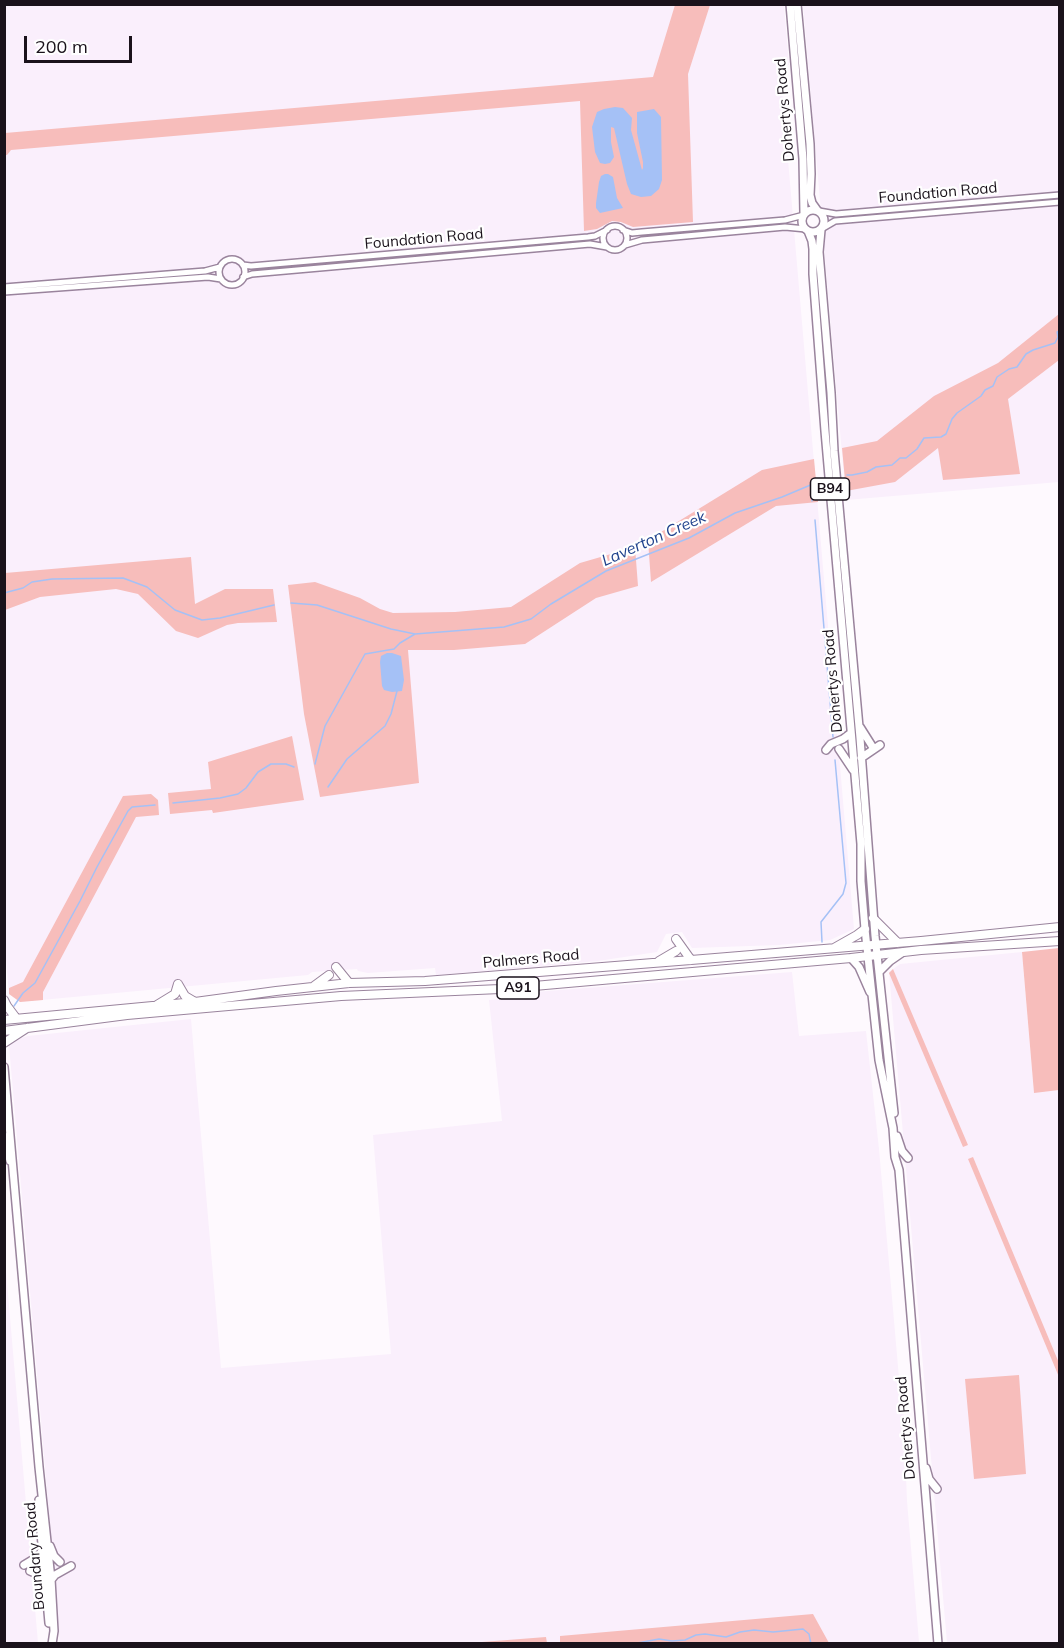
<!DOCTYPE html>
<style>
body{margin:0}
#map{position:relative;width:1064px;height:1648px;overflow:hidden;background:#fef9fe;font-family:Mulish,sans-serif}
canvas{display:block}
.frame{position:absolute;inset:0;border:6px solid #1a121b;pointer-events:none}
.scale{position:absolute;left:24px;top:36px;width:108px;height:27px;box-sizing:border-box;border:3px solid #1a121b;border-top:0;padding-left:8px;font-size:18px;line-height:21px;white-space:nowrap;color:#1a121b;-webkit-text-stroke:4px #fff;paint-order:stroke}
</style>
<div id="map">
<canvas width="1064" height="1648"></canvas>
<div class="frame"></div>
<div class="scale">200 m</div>
</div>
<script>
const ctx = document.querySelector('canvas').getContext('2d');
ctx.lineJoin = 'round';
function fill(path, color) { ctx.fillStyle = color; ctx.fill(path, 'evenodd'); }
const toPath = rows => new Path2D(rows.map(r => 'M' + r).join(''));
function strokePath(path, color, width, dash) { ctx.strokeStyle = color; ctx.lineWidth = width; ctx.lineCap = dash ? 'butt' : 'round'; ctx.setLineDash(dash || []); ctx.stroke(path); }
function label(font, color, halo, rows, align = 'center') {
  ctx.font = font + ' Mulish,sans-serif'; ctx.lineWidth = 4.5; ctx.setLineDash([]); ctx.textBaseline = 'middle'; ctx.strokeStyle = halo; ctx.fillStyle = color; for (const [text, x, y, turn = 0] of rows) {
    ctx.save(); ctx.translate(x, y); ctx.rotate((+turn || 0) * Math.PI / 180); ctx.textAlign = isNaN(turn) ? turn : align; if (halo) ctx.strokeText(text, 0, 0); ctx.fillText(text, 0, 0); ctx.restore();
  }
}
const built = toPath([
 [4,5,784,5,789,65,780,66,854,929,830,940,779,945,692,948,682,932,666,934,657,952,598,961,436,975,435,968,368,973,358,971,357,969,312,972,308,975,20,1002,9,994,4,936],
 [803,5,1059,5,1059,482,846,500],
 [1022,952,1034,1092,1059,1090,1059,1643,947,1643,889,972,900,964],
 [792,972,799,1036,866,1031,879,1149,899,1378,902,1378,907,1501,919,1642,915,1642,915,1644,60,1643,9,1045,14,1040,28,1036,191,1019,221,1368,391,1354,373,1135,502,1121,489,1000,502,999,509,994],
 [5,1259,38,1643,5,1643]
]);
const green = toPath([
 [675,5,710,5,688,74,693,222,633,227,621,222,612,221,597,229,584,231,580,101,11,150,7,155,5,155,5,133,653,77],
 [1059,314,1059,360,1008,399,1020,474,943,480,938,448,895,482,846,491,842,448,877,441,934,396,998,363],
 [814,459,818,502,776,506,651,582,648,540,762,470],
 [635,547,638,586,596,598,525,644,454,650,408,650,419,783,320,797,304,714,288,585,315,582,360,598,380,609,393,613,455,612,511,607,580,563],
 [191,557,195,604,225,589,273,589,277,622,238,623,227,625,198,638,176,631,138,594,116,589,40,597,5,610,5,573],
 [292,736,304,800,213,813,212,810,170,814,168,793,211,789,208,762],
 [151,794,158,800,159,815,136,817,43,992,43,1000,20,1002,9,994,9,988,23,982,123,796],
 [1059,948,1059,1090,1034,1093,1022,952],
 [893,969,968,1145,963,1147,889,973],
 [973,1157,1059,1363,1059,1377,968,1159],
 [1019,1375,1026,1474,974,1479,965,1379],
 [813,1614,829,1643,799,1644,798,1642,783,1644,560,1643,560,1636],
 [546,1637,547,1643,469,1643]
]);
const water = toPath([
 [615,107,623,108,632,118,631,130,642,170,643,168,643,162,637,133,637,112,654,109,661,117,662,180,659,189,651,196,641,197,631,194,627,184,614,128,611,127,611,142,614,157,610,163,605,164,600,163,595,152,592,127,597,112,604,109],
 [605,174,608,174,613,177,617,198,623,208,600,213,596,208,596,203,599,182,601,176],
 [387,653,392,653,401,656,404,680,402,691,392,692,384,690,382,686,380,662,381,656]
]);
const stream = toPath([
 [847,475,852,475,867,472,876,467,892,465,900,458,906,458,917,449,924,438,941,437,946,434,952,419,957,413,981,396,985,390,993,386,997,377,1009,369,1017,367,1026,354,1033,350,1055,343,1058,337,1057,332,1060,330],
 [812,501,813,492,819,482],
 [815,520,833,737],
 [4,593,23,588,32,582,52,579,123,578,147,587,175,610,202,620,220,618,274,605],
 [291,603,317,605,391,629,415,634,504,627,531,619,551,604,606,571,689,538,735,513,782,497,820,481],
 [315,764,325,726,365,654,394,649,400,643,415,634],
 [328,787,347,759,385,726,391,714,397,691],
 [173,803,220,798,238,794,246,788,258,772,271,764,286,764,294,767],
 [822,942,821,922,843,894,846,883,835,760],
 [14,1006,23,993,35,983,80,901,97,867,128,811,132,807,155,805],
 [632,1644,659,1639,672,1641,685,1640,696,1635,705,1634,726,1637,740,1632,754,1630,773,1632,803,1629,809,1634,811,1644]
]);
const minor = toPath([
 [819,211,836,214,1060,195],
 '603 238a12 12 0 1 1 24 0a12 12 0 1 1-24 0Z',
 [823,228,835,221,1060,202],
 [623,230,632,233,642,232,785,220,804,215],
 [625,245,642,240,785,227,806,229],
 '219 272a13 13 0 1 1 26 0a13 13 0 1 1-26 0Z',
 [243,265,251,266,588,237,595,236,607,230],
 [243,277,252,274,590,244,607,247],
 [4,287,205,271,220,267],
 [4,292,208,277,221,279]
]);
const major = toPath([
 [790,4,803,159,804,214],
 [797,4,810,144,811,174,810,195,812,203,817,210],
 '802 221a11 11 0 1 1 22 0a11 11 0 1 1-22 0Z',
 [821,230,819,252,831,393,834,451,860,738,875,936,894,1113],
 [808,231,812,241,813,249,813,274,825,431,861,844,861,881,865,929,879,1060,893,1128,895,1157,899,1170,938,1644],
 [860,727,872,746],
 [839,749,853,770],
 [826,750,831,744,843,739,851,733],
 [861,758,880,745],
 [851,958,859,967,870,992],
 [879,972,890,961,903,952],
 [4,1067,39,1467,51,1579,54,1631,52,1644],
 [4,1136,10,1161],
 [897,1136,902,1151,908,1158],
 [926,1468,929,1479,937,1489],
 [39,1500,40,1522,49,1623],
 [50,1546,54,1556,60,1562],
 [24,1565,39,1556,42,1550],
 [30,1571,37,1574,39,1577,43,1588],
 [51,1580,55,1575,71,1566]
]);
const highway = toPath([
 [873,918,898,943],
 [676,939,691,960],
 [834,948,857,935,865,929],
 [659,961,676,951],
 [336,967,349,983],
 [178,984,185,996,195,1002],
 [314,986,329,975],
 [4,1000,7,1006,16,1018],
 [157,1005,175,994,178,984],
 [4,1020,195,1002,276,991,349,983,425,981,691,960,921,941,1060,927],
 [4,1031,127,1015,341,996,500,989,851,958,921,950,1060,941],
 [4,1043,27,1028]
]);
const shields = [
 [830,489,39],
 [518,988,42]
];
const shieldNames = [
 ["B94",830,489],
 ["A91",518,988]
];
const streetNames = [
 ["Dohertys Road",785,110,-95],
 ["Foundation Road",938,193,-5],
 ["Foundation Road",424,239,-5],
 ["Dohertys Road",833,681,-95],
 ["Palmers Road",531,959,-5],
 ["Dohertys Road",906,1428,-95],
 ["Boundary Road",35,1556,-95]
];
const waterNames = [
 ["Laverton Creek",654,539,-24]
];
fill(built, '#faeffc');
fill(green, '#f7bdbb');
fill(water, '#a5c1f6');
strokePath(stream, '#a5c1f6', 1.5);
strokePath(minor, '#9a849d', 8);
strokePath(major, '#9a849d', 10);
strokePath(highway, '#9a849d', 10);
strokePath(minor, '#fff', 5);
strokePath(major, '#fff', 7);
strokePath(highway, '#fff', 8);
for (const [x, y, w] of shields) { const box = new Path2D(); box.roundRect(x - w / 2, y - 11, w, 22, 4.5); ctx.fillStyle = '#fff'; ctx.fill(box); strokePath(box, '#1a121b', 1.5); }
label('bold 14px', '#1a121b', null, shieldNames);
label('15px', '#1a121b', '#fff', streetNames);
label('italic 16px', '#20428d', '#fff', waterNames);
</script>
